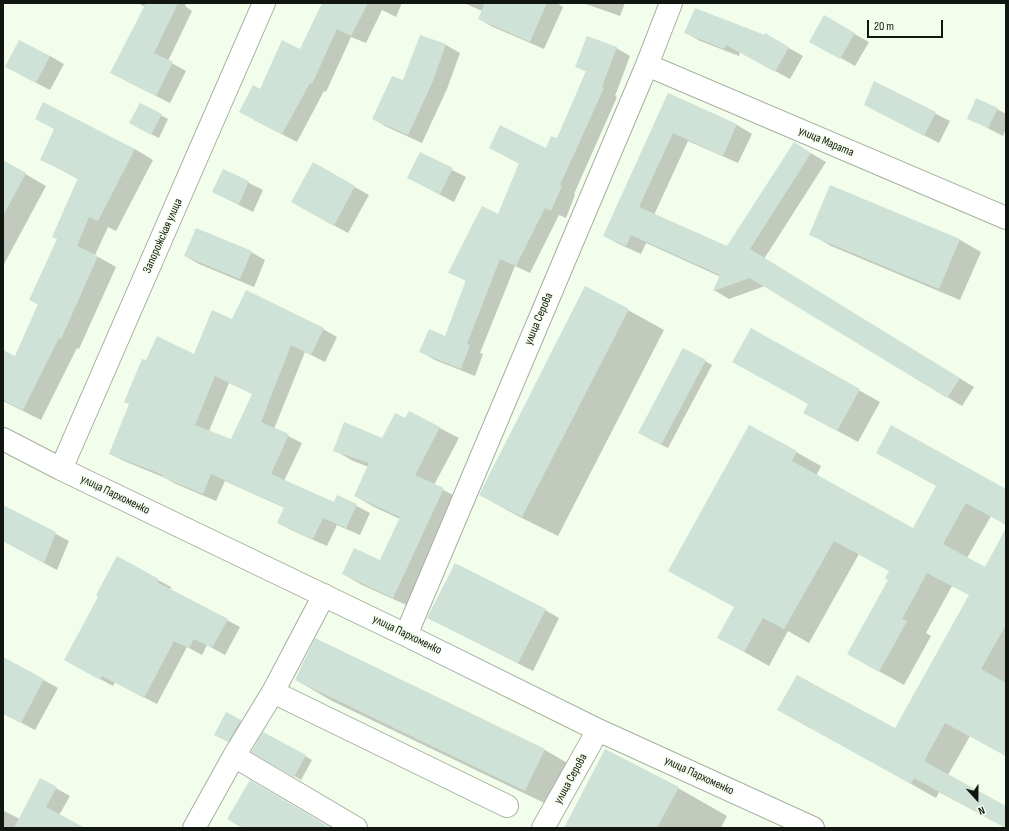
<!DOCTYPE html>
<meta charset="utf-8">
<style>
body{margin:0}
#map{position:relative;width:1009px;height:831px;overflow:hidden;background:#f2fdeb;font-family:"Sofia Sans Condensed",sans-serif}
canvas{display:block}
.frame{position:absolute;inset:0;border:4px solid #121610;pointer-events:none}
.north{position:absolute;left:957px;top:779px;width:40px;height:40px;-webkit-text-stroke:3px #f2fdeb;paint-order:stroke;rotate:159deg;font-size:11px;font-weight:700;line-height:16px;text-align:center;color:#121610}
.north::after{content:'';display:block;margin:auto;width:14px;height:18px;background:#121610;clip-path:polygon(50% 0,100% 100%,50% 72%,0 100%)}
.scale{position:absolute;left:867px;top:20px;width:76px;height:18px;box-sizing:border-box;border:2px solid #121610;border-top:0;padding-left:5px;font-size:12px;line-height:14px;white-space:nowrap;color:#121610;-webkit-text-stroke:3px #f2fdeb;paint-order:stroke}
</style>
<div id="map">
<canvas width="1009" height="831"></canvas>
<div class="frame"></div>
<div class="north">N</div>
<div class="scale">20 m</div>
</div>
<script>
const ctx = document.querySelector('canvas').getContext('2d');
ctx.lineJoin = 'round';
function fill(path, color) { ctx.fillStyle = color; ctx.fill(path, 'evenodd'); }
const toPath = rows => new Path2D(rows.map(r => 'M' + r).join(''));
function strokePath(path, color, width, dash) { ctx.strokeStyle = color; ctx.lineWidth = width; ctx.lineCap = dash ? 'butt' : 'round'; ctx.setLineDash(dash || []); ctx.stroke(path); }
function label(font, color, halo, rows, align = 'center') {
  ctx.font = font + ' "Sofia Sans Condensed",sans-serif'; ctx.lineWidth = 3; ctx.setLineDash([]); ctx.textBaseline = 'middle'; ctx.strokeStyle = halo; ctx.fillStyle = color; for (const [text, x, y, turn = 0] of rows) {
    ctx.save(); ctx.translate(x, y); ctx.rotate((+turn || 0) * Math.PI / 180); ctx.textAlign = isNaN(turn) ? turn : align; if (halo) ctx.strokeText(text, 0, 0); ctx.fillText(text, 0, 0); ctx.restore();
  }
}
const shadow = toPath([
 [138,3,186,3,185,6,192,11,168,61,186,71,170,103,126,81,145,7],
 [323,3,402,3,396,17,382,10,366,43,351,37,326,92,324,91,297,142,254,120,261,90,301,50],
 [464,3,557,3,563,7,544,49,493,27,479,19,482,11],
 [583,3,625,3,620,16],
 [824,17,869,42,855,66,811,41],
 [686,33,765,36,766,35,803,56,790,79,740,52,739,56,700,41],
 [421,36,446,45,460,53,447,89,422,143,387,127,373,119,403,82],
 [616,48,630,56,615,96,617,97,574,194,575,195,566,218,559,215,530,273,515,266,480,353,483,354,475,376,435,360,421,352,446,337,466,281,450,272,499,215,520,164,490,148,546,149,557,140,587,72,577,67],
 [50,56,64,64,50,90,21,75],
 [874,83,950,121,939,143,865,105],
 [668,94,737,125,752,134,738,163,688,141,654,215,728,248,794,143,809,152,826,162,764,259,974,387,962,406,765,286,729,299,714,290,721,277,646,243,641,254,619,244,604,236],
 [140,104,168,119,159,138,137,127],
 [997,109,1006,114,1006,128,1003,136,968,118],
 [135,149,153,160,116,231,108,227,95,255,116,267,79,349,77,348,41,420,3,401,3,351,15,357,39,305,30,300,58,239,78,179,41,159],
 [421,154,466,177,454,202,408,178],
 [3,161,46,186,3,266],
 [313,164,369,195,348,233,306,210],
 [223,170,263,190,253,212,213,192],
 [831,186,960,240,981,252,960,300,831,246,811,234],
 [251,252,265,260,254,287,199,264,185,256],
 [628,310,664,330,558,536,516,515,480,495],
 [232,321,323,329,337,337,325,362,305,352,274,429,302,443,284,481,335,503,338,496,370,513,360,535,337,525,327,546,291,530,278,523,285,508,225,481,216,501,176,484,163,477,124,461,110,454,147,361,195,355],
 [229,383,253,394,232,441,209,431],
 [752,330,880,402,858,442,825,424],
 [705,361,712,365,668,448,646,437],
 [409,412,459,438,434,485,462,500,413,608,362,585,343,574,381,561,400,519,374,507,355,496,369,467,353,461,334,450,383,439,405,419],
 [750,426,821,466,816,476,913,529,937,486,1006,490,1006,524,991,516,967,558,985,568,1006,530,1006,756,970,736,948,775,1006,807,1006,828,939,792,936,798,803,723,895,730,970,595,952,586,926,633,931,636,904,685,873,668,890,571,859,554,809,643,788,631,769,666,718,637,735,607],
 [3,506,69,541,57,570,3,541],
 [117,558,171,587,170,590,240,627,225,655,207,645,202,655,187,647,157,704,115,682,113,686,78,667,99,596],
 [545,610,559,618,533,671,442,625],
 [316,639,545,750,581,771,561,811,332,701,296,680],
 [4,658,58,688,35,730,3,713],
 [226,713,247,725,235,745,215,734],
 [253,751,305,756,312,760,301,780],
 [41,780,70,796,59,815,83,828,3,828,4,811,20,819],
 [678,788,727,816,721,828,565,828]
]);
const building = toPath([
 [146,3,178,3,154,53,173,62,156,96,110,73],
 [322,3,368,3,351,36,337,29,312,84,310,83,282,134,239,112,253,85,260,89,282,40,300,49],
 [485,3,547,3,530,42,478,19],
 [695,8,765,35,765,33,789,47,775,72,726,45,724,49,684,33],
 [824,15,855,33,840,59,809,42],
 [420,35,446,44,433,81,408,135,372,119,392,76,403,80],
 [587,36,617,47,602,87,604,88,560,185,562,186,551,211,545,208,516,266,500,259,467,344,470,345,461,369,419,352,429,329,445,336,466,280,448,273,482,206,498,214,519,163,489,148,500,125,546,148,551,136,557,138,586,71,575,67],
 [19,40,50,56,36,83,5,67],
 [874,81,936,112,924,136,864,105],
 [668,93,737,124,723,156,673,133,639,207,727,246,794,142,811,153,750,249,960,378,947,398,750,278,713,291,720,275,631,235,626,246,603,236],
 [976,98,998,108,988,128,967,119],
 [43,102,135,149,98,221,89,217,77,246,98,256,61,339,59,338,23,410,3,400,3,350,15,356,38,304,29,300,57,239,52,237,78,178,40,160,54,129,35,119],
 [140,103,162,114,151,135,129,123],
 [420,152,453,168,440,194,407,178],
 [3,160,26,173,3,216],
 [313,162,355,186,334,226,291,202],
 [223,169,249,181,239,204,212,192],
 [830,185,960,239,939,289,809,235],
 [196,228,252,251,240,279,184,256],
 [585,286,629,309,522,517,479,495],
 [246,290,324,328,311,355,291,345,261,422,289,434,271,474,334,502,337,495,357,504,346,528,323,518,313,539,277,523,284,507,211,474,203,494,162,477,163,475,109,454,129,404,124,402,142,359,146,360,157,336,194,354,212,310,232,319],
 [215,376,252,394,231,439,195,425],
 [751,328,860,389,837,431,803,413,808,404,732,362],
 [683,348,706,360,661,445,638,433],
 [409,411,440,427,415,475,444,488,393,598,342,574,354,548,380,560,400,517,354,496,369,463,333,451,344,422,382,438,395,413,405,418],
 [749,425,797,451,792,461,913,528,936,486,876,453,891,425,1006,489,1006,525,966,503,943,544,985,567,1006,528,1006,625,981,669,1006,683,1006,756,945,723,924,761,1006,806,1006,828,914,778,911,784,777,710,797,675,895,728,969,595,927,573,902,619,907,621,879,672,847,654,888,580,885,578,889,571,834,541,784,629,763,618,744,652,717,638,734,607,668,571],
 [3,505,56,532,44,563,3,541],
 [117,556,159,579,157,582,228,619,212,648,194,639,189,648,174,641,144,698,102,676,100,680,64,660,98,597,96,595],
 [455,563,546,609,518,663,427,618],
 [315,638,545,749,525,791,295,680],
 [3,657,44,679,21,723,3,714],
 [226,712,241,720,228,742,214,735],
 [263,732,306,755,294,777,251,752],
 [605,749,679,787,657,828,564,828],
 [40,778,57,787,46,807,85,828,14,828],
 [250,780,331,828,242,828,227,819]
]);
const minor = toPath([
 [647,65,1006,218],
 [3,439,61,469,406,635,598,730,813,828],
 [61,469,264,3],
 [324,595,273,692,507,806],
 [406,635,647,65,671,3],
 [234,756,273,692],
 [194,828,234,756,356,828],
 [543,828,598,730]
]);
const streetNames = [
 ["улица Марата",826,142,23],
 ["Запорожская улица",163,236,-66],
 ["улица Серова",539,319,-67],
 ["улица Пархоменко",115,495,26],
 ["улица Пархоменко",407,635,26],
 ["улица Пархоменко",699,776,25],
 ["улица Серова",571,779,-61]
];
fill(shadow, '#0003');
fill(building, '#cfe2d8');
strokePath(minor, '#a6b0a0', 24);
strokePath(minor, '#fff', 22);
label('12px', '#121610', '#f2fdeb', streetNames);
</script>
